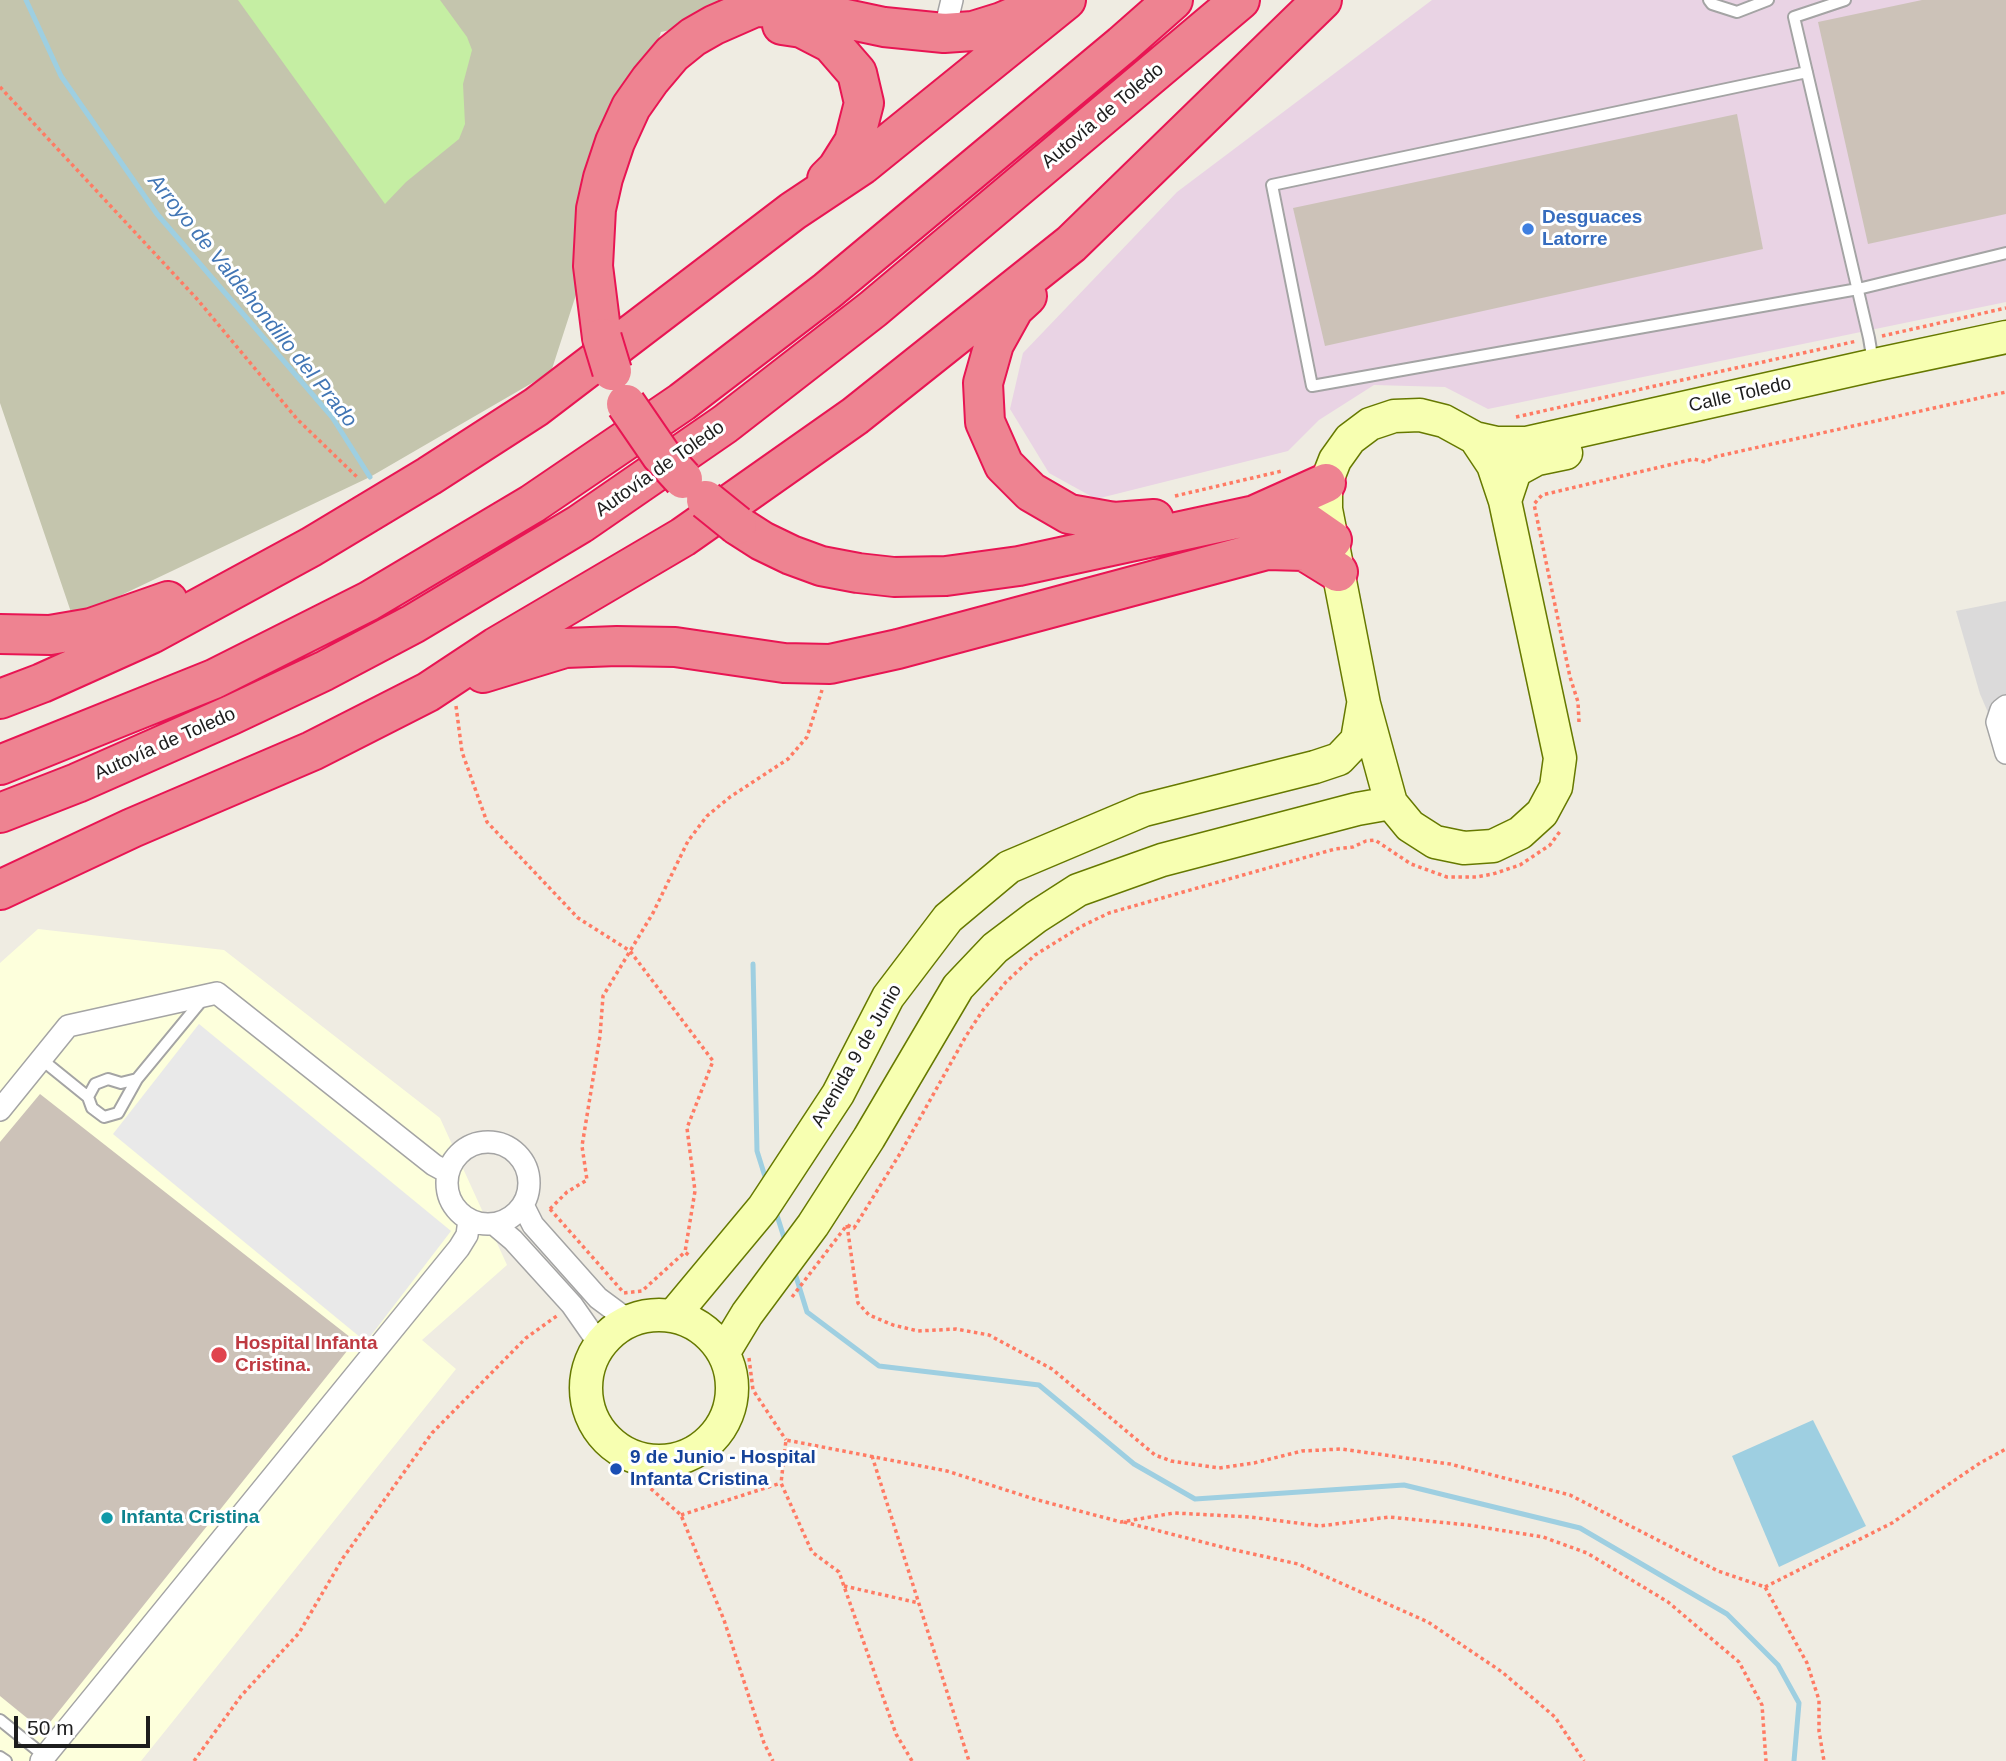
<!DOCTYPE html>
<meta charset="utf-8">
<style>
body{margin:0}
#map{position:relative;width:2006px;height:1761px;overflow:hidden;background:#efece2;font-family:Arial,sans-serif}
canvas{display:block}
.scale{position:absolute;left:14px;top:1716px;width:136px;height:32px;box-sizing:border-box;border:4px solid #1d1d1d;border-top:0;padding-left:9px;font-size:21px;line-height:24px;white-space:nowrap;color:#1d1d1d;-webkit-text-stroke:5px #fff;paint-order:stroke}
</style>
<div id="map">
<canvas width="2006" height="1761"></canvas>
<div class="scale">50 m</div>
</div>
<script>
const ctx = document.querySelector('canvas').getContext('2d');
ctx.lineJoin = 'round';
function fill(path, color) { ctx.fillStyle = color; ctx.fill(path, 'evenodd'); }
const toPath = rows => new Path2D(rows.map(r => 'M' + r).join(''));
function strokePath(path, color, width, dash) { ctx.strokeStyle = color; ctx.lineWidth = width; ctx.lineCap = dash ? 'butt' : 'round'; ctx.setLineDash(dash || []); ctx.stroke(path); }
function label(font, color, halo, rows, align = 'center') {
  ctx.font = font + ' Arial,sans-serif'; ctx.lineWidth = 6; ctx.setLineDash([]); ctx.textBaseline = 'middle'; ctx.strokeStyle = halo; ctx.fillStyle = color; for (const [text, x, y, turn = 0] of rows) {
    ctx.save(); ctx.translate(x, y); ctx.rotate((+turn || 0) * Math.PI / 180); ctx.textAlign = isNaN(turn) ? turn : align; if (halo) ctx.strokeText(text, 0, 0); ctx.fillText(text, 0, 0); ctx.restore();
  }
}
const residential = toPath([
 [2006,601,2006,754,1980,694,1956,611]
]);
const industrial = toPath([
 [1432,0,2006,0,2006,302,1488,409,1445,387,1374,385,1319,420,1288,451,1096,499,1049,473,1010,409,1023,353,1177,192]
]);
const education = toPath([
 [38,929,224,950,440,1118,507,1265,422,1340,456,1369,141,1761,0,1761,0,963]
]);
const construction = toPath([
 [0,0,824,0,661,32,551,372,370,477,73,618,0,403]
]);
const grass = toPath([
 [238,0,440,0,467,37,472,50,463,84,465,124,459,139,406,182,385,204]
]);
const parking = toPath([
 [199,1024,451,1231,366,1342,113,1134]
]);
const water = toPath([
 [1813,1420,1866,1526,1779,1567,1732,1456]
]);
const stream = toPath([
 [26,0,61,76,157,214,332,417,370,477],
 [753,964,757,1151,767,1183],
 [775,1209,786,1244],
 [794,1270,807,1312,879,1366,1039,1385,1134,1464,1195,1499,1404,1485,1580,1528,1727,1614,1778,1665,1799,1703,1794,1761]
]);
const building = toPath([
 [1922,0,2006,0,2006,214,1868,244,1818,22],
 [1737,114,1763,249,1325,346,1293,208],
 [40,1094,355,1341,43,1731,0,1696,0,1142]
]);
const path = toPath([
 [0,87,197,299,297,419,357,477],
 [1882,336,2006,308],
 [1516,417,1857,341],
 [1175,496,1282,471],
 [456,706,462,752,487,822,578,918,630,951,713,1061,687,1128,695,1191,685,1252],
 [1579,722,1578,702,1570,677,1534,504,1542,495,1694,459,1705,462,1714,457,2006,392],
 [550,1209,624,1293,642,1291,685,1252,691,1257],
 [550,1209,567,1192,587,1180,582,1146,600,1036,603,996,653,913,688,841,707,816,730,797,788,759,807,737,822,690],
 [847,1225,858,1303,869,1315,893,1325,918,1331,956,1329,989,1335,1052,1369,1155,1455,1171,1461,1219,1468,1254,1463,1302,1451,1341,1449,1450,1464,1570,1495,1718,1571,1765,1587,1807,1663,1819,1700,1819,1731,1824,1761],
 [792,1297,847,1225,854,1228,901,1152,966,1036,983,1010,1006,982,1035,955,1082,926,1109,913,1335,849,1353,847,1366,841,1375,840,1411,864,1447,877,1476,877,1493,874,1520,865,1550,845,1561,830],
 [749,1358,753,1390,786,1440],
 [872,1456,969,1761],
 [651,1461,650,1488,681,1515,724,1620,764,1743,773,1761],
 [681,1515,781,1483],
 [1124,1522,1226,1548,1298,1564,1428,1622,1502,1672,1555,1717,1584,1761],
 [844,1586,919,1603],
 [1765,1587,1892,1523,1980,1463,2006,1449],
 [194,1761,241,1696,299,1633,343,1558,432,1433,526,1338,558,1315],
 [912,1761,896,1734,839,1572,812,1552,781,1483,786,1440,947,1471,1034,1499,1121,1522,1174,1513,1250,1517,1320,1526,1389,1517,1468,1525,1543,1537,1587,1553,1668,1602,1739,1662,1762,1705,1766,1761]
]);
const service = toPath([
 [1709,0,1712,4,1737,12,1768,0],
 [1845,0,1794,17,1869,338,1873,362],
 [1807,72,1272,185,1312,386,1858,289,2006,253],
 [41,1059,88,1097],
 [137,1079,121,1083,108,1079,95,1084,88,1097,92,1108,104,1117,118,1113,137,1079,203,999],
 [0,1720,47,1758],
 [0,1757,6,1761]
]);
const minor = toPath([
 [944,33,952,0],
 [2006,706,2001,710,1997,722,2006,753],
 [0,1110,68,1026,217,993,434,1165,447,1172],
 '447 1183a41 41 0 1 1 82 0a41 41 0 1 1-82 0Z',
 [523,1205,533,1225,598,1298,629,1321],
 [494,1224,513,1240,572,1305,600,1345],
 [41,1761,459,1248,467,1235,469,1220]
]);
const secondary = toPath([
 [1420,415,1444,421,1475,438,1493,465,1505,501,1560,758,1556,787,1542,813,1520,833,1493,846,1464,848,1435,842,1410,826,1391,803,1364,704,1326,509,1326,483,1335,460,1350,439,1370,424,1394,416,1420,415],
 [1475,438,1497,443,1526,443,1874,365,2006,337],
 [1505,501,1515,471,1537,459,1566,453],
 '586 1388a73 73 0 1 1 146 0a73 73 0 1 1-146 0Z',
 [673,1316,763,1208,838,1094,888,997,948,918,1009,867,1144,810,1315,767,1339,759,1357,740,1363,705],
 [724,1352,747,1314,813,1225,869,1138,958,987,995,948,1036,917,1078,890,1162,860,1357,809,1391,803]
]);
const motorway = toPath([
 [782,25,802,28,831,43,857,73,864,103,854,142,837,169,827,179],
 [1027,296,1014,308,994,344,983,383,985,422,1004,465,1031,492,1069,514,1114,522,1154,519],
 [602,338,593,266,596,209,603,178,615,142,631,107,650,80,672,54,693,37,714,25,755,7,794,8,884,27,944,33,973,31,1002,22,1041,5],
 [1257,514,1326,483],
 [737,525,762,541,791,555,821,566,858,573,894,577,946,576,1019,566,1255,515,1294,517,1309,524,1332,540],
 [0,634,50,635,91,628,168,601],
 [483,673,565,648,617,646,675,647,784,663,830,664,898,649,1267,550,1304,551,1338,572],
 [0,699,42,683,151,634,311,547,429,476,536,407,793,211,862,165,1066,0],
 [0,765,214,679,369,601,532,504,682,402,827,291,1122,45,1173,0],
 [0,813,77,783,231,715,324,671,413,624,580,524,725,424,873,309,1240,0],
 [0,890,132,828,312,751,428,692,496,647,683,537,855,416,1071,244,1322,0]
]);
const motorwayBridge = toPath([
 [602,338,612,371],
 [626,404,661,455,683,479],
 [706,500,737,525]
]);
const markers = [
 [1528,229,7,"#3f7fe0"],
 [219,1355,9,"#e0444e"],
 [616,1469,7,"#1a4fb4"],
 [107,1518,7,"#0f9aa8"]
];
const streetNames = [
 ["Autovía de Toledo",1103,116,-40],
 ["Calle Toledo",1740,395,-13],
 ["Autovía de Toledo",660,469,-35],
 ["Autovía de Toledo",165,744,-24],
 ["Avenida 9 de Junio",857,1056,-60]
];
const shopNames = [
 ["Desguaces",1542,218],
 ["Latorre",1542,240]
];
const healthNames = [
 ["Hospital Infanta",235,1344],
 ["Cristina.",235,1366]
];
const transitNames = [
 ["9 de Junio - Hospital",630,1458],
 ["Infanta Cristina",630,1480]
];
const cultureNames = [
 ["Infanta Cristina",121,1518]
];
const waterNames = [
 ["Arroyo de Valdehondillo del Prado",252,301,51]
];
fill(residential, '#dbdada');
fill(industrial, '#e9d3e4');
fill(education, '#fdffdc');
fill(construction, '#c4c5ad');
fill(grass, '#c5eea3');
fill(parking, '#e9e9e9');
fill(water, '#9ecfe1');
strokePath(stream, '#9ecfe1', 5);
fill(building, '#ccc2b8');
strokePath(service, '#a4a4a4', 14);
strokePath(minor, '#a4a4a4', 24);
strokePath(secondary, '#667900', 35);
strokePath(motorway, '#e81553', 42);
strokePath(path, '#ff7b64', 3.5, [3.5, 3.5]);
strokePath(service, '#fff', 10);
strokePath(minor, '#fff', 21);
strokePath(secondary, '#f7ffb1', 32);
strokePath(motorway, '#ee8391', 38);
strokePath(motorwayBridge, '#e81553', 42, []);
strokePath(motorwayBridge, '#ee8391', 38);
for (const [x, y, r, color] of markers) { const dot = new Path2D(); dot.arc(x, y, r, 0, 2 * Math.PI); ctx.fillStyle = color; ctx.fill(dot); strokePath(dot, '#fff', 2.5); }
label('19px', '#1d1d1d', '#fff', streetNames);
label('bold 19px', '#366cbe', '#fff', shopNames, 'left');
label('bold 19px', '#be3a42', '#fff', healthNames, 'left');
label('bold 19px', '#164399', '#fff', transitNames, 'left');
label('bold 19px', '#0d838f', '#fff', cultureNames, 'left');
label('italic 21px', '#4276b5', '#fff', waterNames);
</script>
